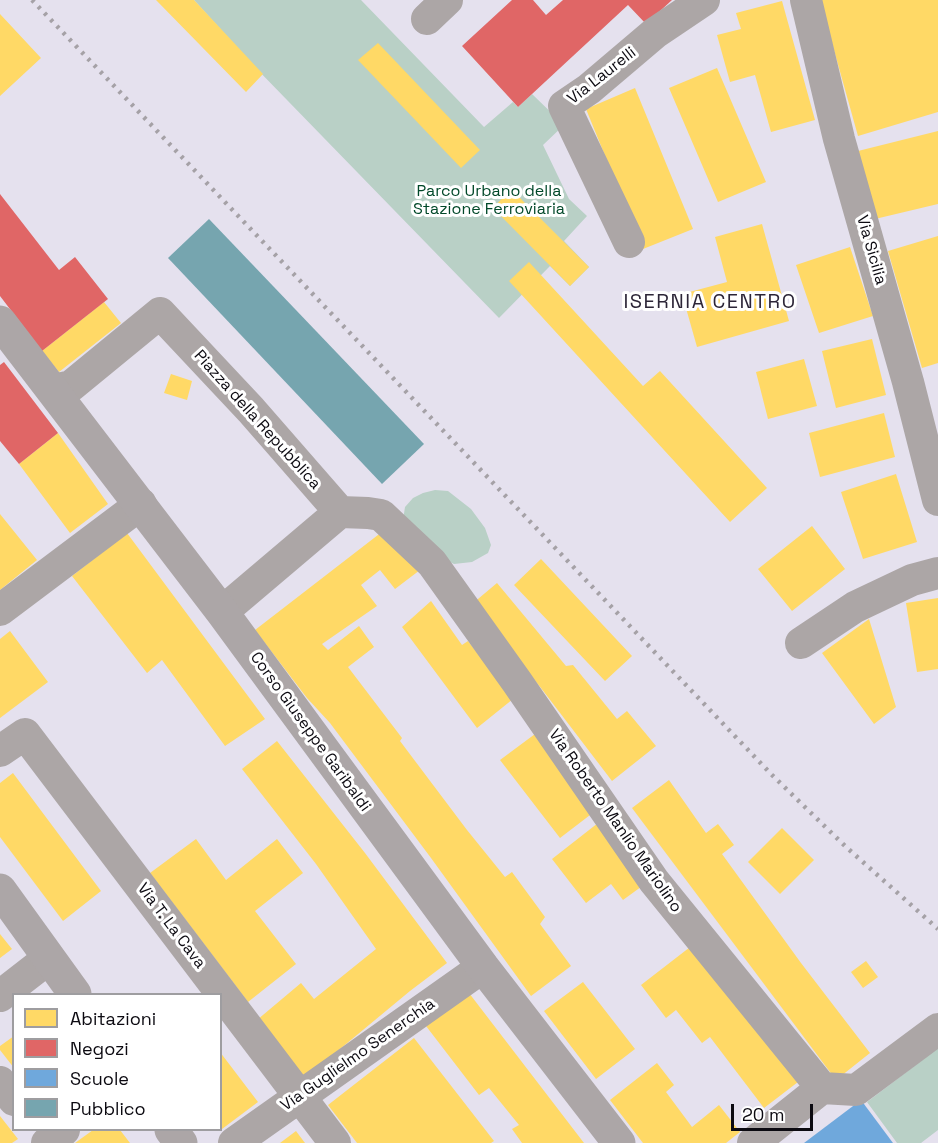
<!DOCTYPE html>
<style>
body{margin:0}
#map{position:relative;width:938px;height:1143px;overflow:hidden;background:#e5e1ee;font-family:"Space Grotesk",sans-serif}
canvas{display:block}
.legend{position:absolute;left:12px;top:993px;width:210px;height:138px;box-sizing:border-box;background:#fff;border:2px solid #9e9da0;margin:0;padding:8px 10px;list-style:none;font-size:18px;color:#0c0a11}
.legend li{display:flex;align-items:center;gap:12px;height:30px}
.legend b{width:30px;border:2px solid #9e9da0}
.scale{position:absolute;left:731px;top:1104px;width:82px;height:27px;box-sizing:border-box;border:3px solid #0c0a11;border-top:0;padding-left:8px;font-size:18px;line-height:21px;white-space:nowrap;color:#0c0a11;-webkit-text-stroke:4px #fff;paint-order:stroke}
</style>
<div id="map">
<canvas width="938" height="1143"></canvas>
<ul class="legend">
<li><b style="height:16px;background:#ffd966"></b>Abitazioni</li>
<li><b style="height:16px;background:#e06666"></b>Negozi</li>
<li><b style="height:16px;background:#6fa8dc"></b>Scuole</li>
<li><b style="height:16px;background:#76a5af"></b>Pubblico</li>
</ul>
<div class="scale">20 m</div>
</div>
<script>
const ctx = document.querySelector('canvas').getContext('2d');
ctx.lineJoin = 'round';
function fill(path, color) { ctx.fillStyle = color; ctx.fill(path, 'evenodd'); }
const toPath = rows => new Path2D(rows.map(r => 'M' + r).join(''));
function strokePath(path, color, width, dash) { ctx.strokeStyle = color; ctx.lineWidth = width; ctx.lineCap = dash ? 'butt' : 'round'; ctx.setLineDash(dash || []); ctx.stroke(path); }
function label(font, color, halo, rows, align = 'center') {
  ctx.font = font + ' "Space Grotesk",sans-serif'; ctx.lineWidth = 6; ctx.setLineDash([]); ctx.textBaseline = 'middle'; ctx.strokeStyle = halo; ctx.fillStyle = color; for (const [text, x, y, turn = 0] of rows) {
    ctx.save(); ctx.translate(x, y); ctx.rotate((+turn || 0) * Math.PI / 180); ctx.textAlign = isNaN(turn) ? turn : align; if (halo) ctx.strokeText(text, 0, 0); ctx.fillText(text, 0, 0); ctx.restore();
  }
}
const green = toPath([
 [194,0,361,0,484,127,513,102,518,107,532,94,564,125,543,145,569,199,587,216,564,241,589,267,570,286,550,266,499,318,252,64],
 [435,490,448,491,471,509,485,528,491,545,488,553,472,562,454,564,434,554,403,520,405,507,413,498,423,493],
 [938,1048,938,1130,921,1143,897,1143,867,1102]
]);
const homes = toPath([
 [156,0,194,0,263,74,246,92],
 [820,0,938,0,938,112,858,136],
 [782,1,815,120,771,132,755,75,730,82,717,35,741,29,736,13],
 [0,14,41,58,0,96],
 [378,43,480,150,461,168,358,60],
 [717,68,766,182,718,202,669,88],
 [635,88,693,229,643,249,586,109],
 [938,131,938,204,875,219,858,151],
 [511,189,589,267,570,286,493,208],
 [762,224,789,321,697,347,682,294,727,282,715,237],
 [938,236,938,363,922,368,888,251],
 [850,247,873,316,819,333,796,265],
 [529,262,643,386,660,371,767,488,730,522,509,281],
 [104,302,121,323,59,372,42,351],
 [872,339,886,395,836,408,822,351],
 [804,359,817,406,768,419,756,372],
 [171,374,192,381,187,400,164,393],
 [884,413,895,457,820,477,809,433],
 [58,433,108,504,70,533,19,464],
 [896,474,917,542,863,559,841,492],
 [0,514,37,560,0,590],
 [812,526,845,569,792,611,758,569],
 [387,528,420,570,395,589,380,570,361,585,377,606,322,644,328,650,359,626,374,647,348,667,402,738,400,741,467,830,505,877,512,872,545,917,540,924,571,966,531,996,431,858,330,723,307,698,255,630],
 [127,533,265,719,225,746,162,660,147,673,72,576],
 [541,559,632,656,605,681,514,585],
 [497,583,566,666,573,665,617,719,627,711,656,746,612,781,541,688,472,604],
 [938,598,938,669,917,672,906,603],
 [431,601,462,645,468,641,513,699,477,728,402,627],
 [869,619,896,707,874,724,822,653],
 [10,631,48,682,0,718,0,639],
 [535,734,594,812,560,838,500,760],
 [277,741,365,853,447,963,410,991,305,1078,257,1020,301,983,314,999,376,949,316,864,242,769],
 [13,773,101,891,63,921,0,837,0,783],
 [669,780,706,833,718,824,734,845,722,854,801,963,870,1053,836,1080,632,808],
 [598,823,645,884,623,900,611,884,586,903,552,859],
 [782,828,814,860,780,894,748,862],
 [196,839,226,880,277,839,303,873,255,911,296,964,248,1002,150,873],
 [0,934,12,949,0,958],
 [694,944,798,1082,764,1108,710,1037,702,1043,676,1010,666,1018,641,985],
 [866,961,878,977,863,988,851,972],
 [583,982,635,1049,596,1079,544,1011],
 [469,993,584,1143,522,1143,512,1129,519,1125,489,1088,479,1095,426,1026],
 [14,1036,14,1068,0,1050,0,1046],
 [414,1038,494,1141,491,1143,357,1143,328,1105],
 [220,1052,258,1102,222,1129,220,1127],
 [657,1063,674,1085,666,1092,692,1127,719,1105,740,1132,726,1143,643,1143,610,1100],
 [0,1116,18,1139,12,1143,0,1143],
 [93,1130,120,1130,130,1143,75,1143],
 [296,1131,305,1143,280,1143]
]);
const shops = toPath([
 [512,0,533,0,546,15,563,0,672,0,646,24,628,5,518,107,462,46],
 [0,194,59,270,75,257,108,299,42,351,0,296],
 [4,362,58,433,19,464,0,441,0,365]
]);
const schools = toPath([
 [861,1100,893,1143,804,1143]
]);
const public = toPath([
 [209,219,424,444,382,484,168,258]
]);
const minor = toPath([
 [806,0,839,139,908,382,938,500],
 [427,19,447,0],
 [629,242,564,106,589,89,655,33,704,0],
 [53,390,71,386,160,313,251,410,340,512,222,612],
 [340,512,368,513,381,515,432,563,517,682,654,881,822,1088],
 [0,610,141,504],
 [801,643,855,607,912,580,938,573],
 [0,751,25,734,335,1143],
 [0,996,49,958],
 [0,1082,14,1100],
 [822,1088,856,1090,938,1029],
 [47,1143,64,1130],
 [234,1143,483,967],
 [753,1143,822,1088]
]);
const secondary = toPath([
 [0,322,222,612,483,967,619,1143],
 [0,890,75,994],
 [171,1130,181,1143]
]);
const rail = toPath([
 [32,0,772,775,845,846,938,929]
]);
const streetNames = [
 ["Via Laurelli",602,76,-38],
 ["Via Sicilia",871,250,74],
 ["Piazza della Repubblica",257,420,48],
 ["Corso Giuseppe Garibaldi",310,732,54],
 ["Via Roberto Manlio Mariolino",615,821,55],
 ["Via T. La Cava",171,926,53],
 ["Via Guglielmo Senerchia",358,1055,-35]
];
const parkNames = [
 ["Parco Urbano della",489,192],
 ["Stazione Ferroviaria",489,210]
];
const quarterNames = [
 ["ISERNIA CENTRO",710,303]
];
fill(green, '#b9d0c6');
fill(homes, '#ffd966');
fill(shops, '#e06666');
fill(schools, '#6fa8dc');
fill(public, '#76a5af');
strokePath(minor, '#aca6a6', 32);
strokePath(secondary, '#aca6a7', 33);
strokePath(rail, '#a5a1a6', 4.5, [3, 6]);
label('16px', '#0c0a11', '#fff', streetNames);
label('16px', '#014829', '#fff', parkNames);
ctx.letterSpacing = '1.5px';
label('20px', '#2c2537', '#fff', quarterNames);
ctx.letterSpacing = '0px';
</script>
